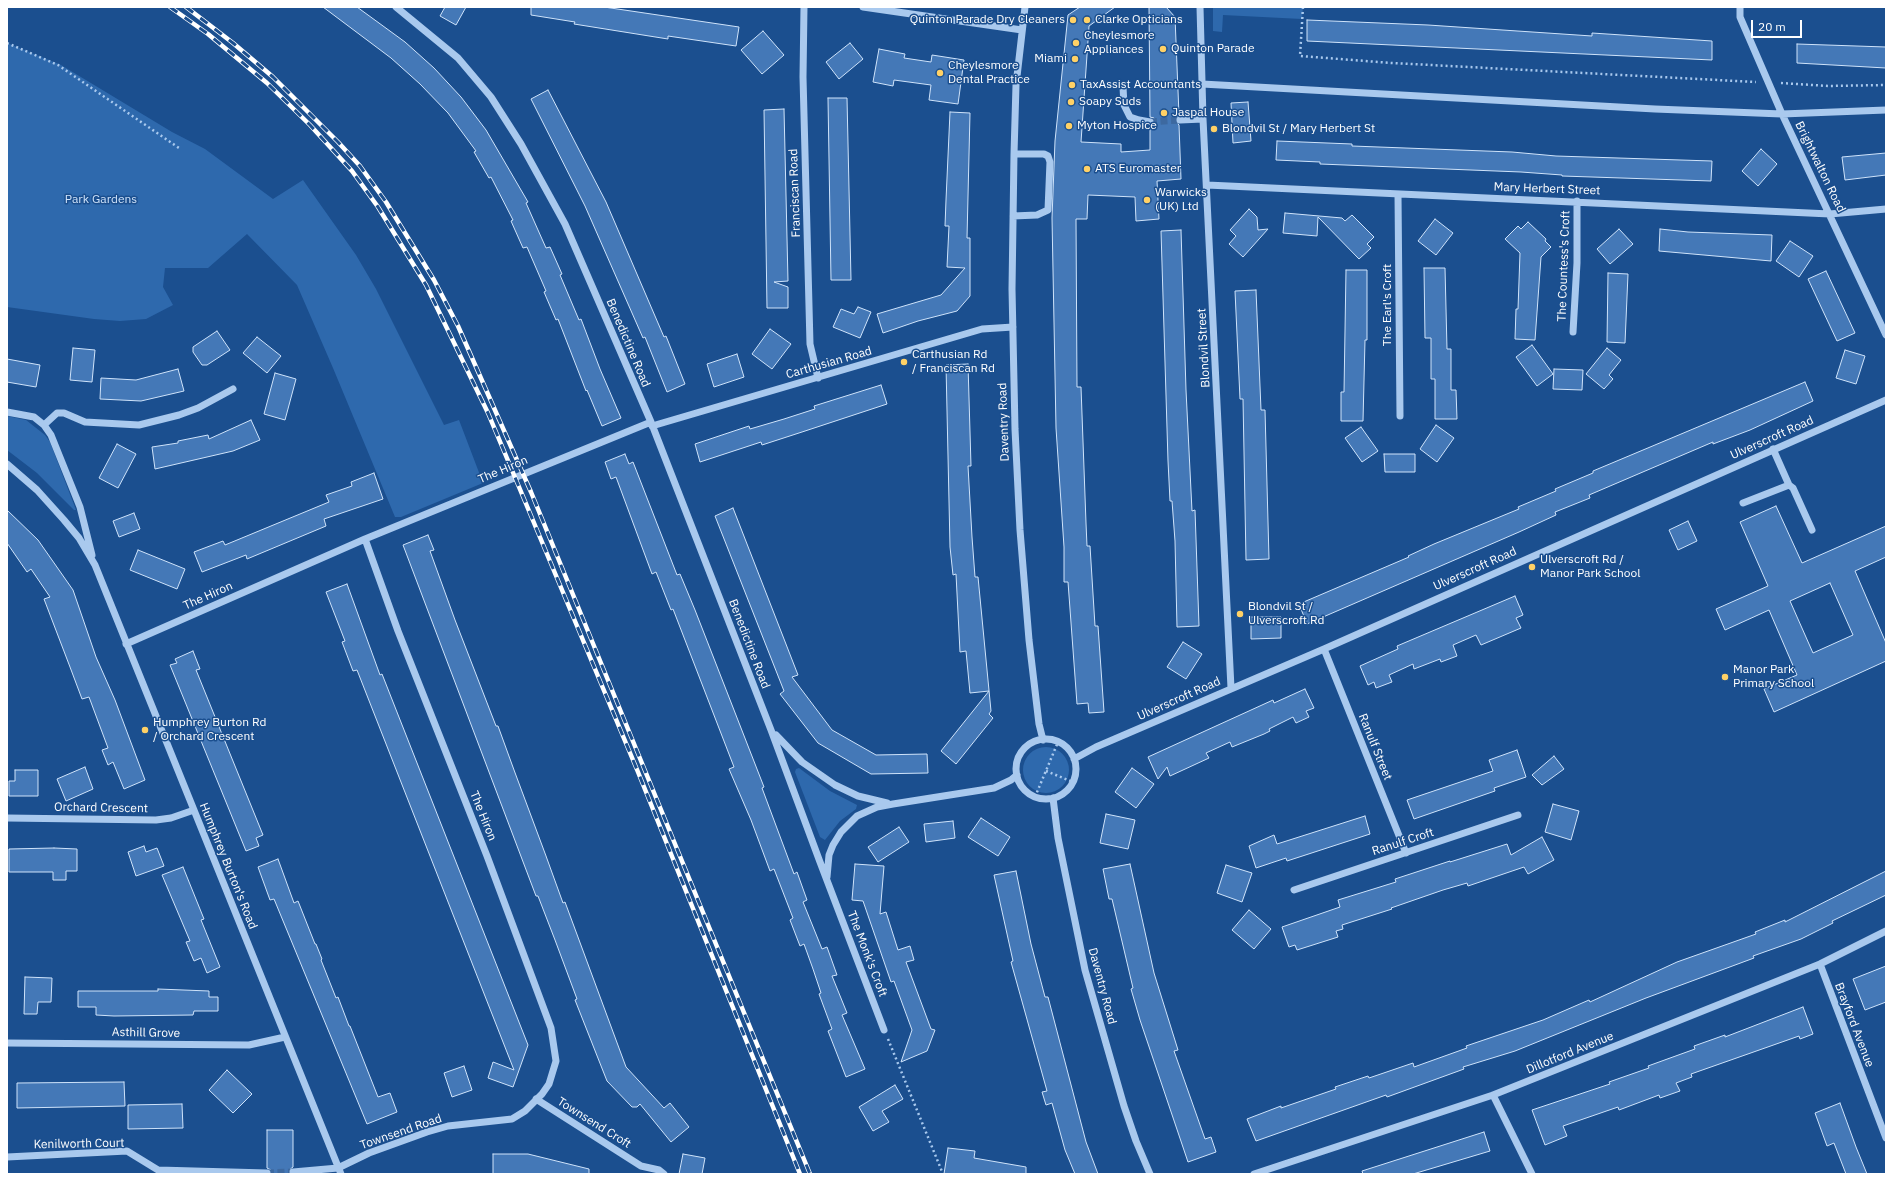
<!DOCTYPE html>
<style>
body{margin:0}
#map{position:relative;width:1893px;height:1181px;overflow:hidden;background:#1b4f8f;font-family:"IBM Plex Sans",sans-serif}
canvas{display:block}
.frame{position:absolute;inset:0;border:8px solid #fff;pointer-events:none}
.scale{position:absolute;left:1751px;top:20px;width:51px;height:18px;box-sizing:border-box;border:2px solid #fff;border-top:0;padding-left:5px;font-size:12px;line-height:14px;white-space:nowrap;color:#fff;-webkit-text-stroke:3px #1b4f8f;paint-order:stroke}
</style>
<div id="map">
<canvas width="1893" height="1181"></canvas>
<div class="frame"></div>
<div class="scale">20 m</div>
</div>
<script>
const ctx = document.querySelector('canvas').getContext('2d');
ctx.lineJoin = 'round';
function fill(path, color) { ctx.fillStyle = color; ctx.fill(path, 'evenodd'); }
const toPath = rows => new Path2D(rows.map(r => 'M' + r).join(''));
function strokePath(path, color, width, dash) { ctx.strokeStyle = color; ctx.lineWidth = width; ctx.lineCap = dash ? 'butt' : 'round'; ctx.setLineDash(dash || []); ctx.stroke(path); }
function label(font, color, halo, rows, align = 'center') {
  ctx.font = font + ' "IBM Plex Sans",sans-serif'; ctx.lineWidth = 3; ctx.setLineDash([]); ctx.textBaseline = 'middle'; ctx.strokeStyle = halo; ctx.fillStyle = color; for (const [text, x, y, turn = 0] of rows) {
    ctx.save(); ctx.translate(x, y); ctx.rotate((+turn || 0) * Math.PI / 180); ctx.textAlign = isNaN(turn) ? turn : align; if (halo) ctx.strokeText(text, 0, 0); ctx.fillText(text, 0, 0); ctx.restore();
  }
}
const green = toPath([
 [1213,7,1303,7,1302,19,1223,15,1222,32,1213,31],
 [7,43,61,65,172,132,205,149,273,199,303,180,356,255,376,289,444,425,459,420,483,483,401,517,395,517,333,368,297,285,247,234,208,268,165,268,163,287,173,305,146,319,120,321,94,319,7,307],
 [7,416,26,420,45,435,50,442,76,510,74,510,37,473,7,450],
 '1023 770a23 23 0 1 1 46 0a23 23 0 1 1-46 0Z',
 [799,768,830,791,857,805,856,809,840,821,825,840,820,837,795,772,796,769]
]);
const building = toPath([
 [323,7,357,7,405,42,434,68,461,97,486,130,528,202,526,203,546,248,550,247,562,274,560,275,579,320,581,319,600,369,621,418,602,426,587,390,586,391,558,319,556,320,544,292,546,291,527,247,523,248,511,221,513,220,491,177,489,178,474,152,476,151,448,113,420,84,391,58,323,7],
 [445,7,466,7,456,25,440,16,445,7],
 [531,7,604,7,739,27,736,46,668,36,668,39,574,24,575,22,531,15,531,7],
 [1080,7,1115,7,1089,26,1081,142,1121,144,1121,152,1150,150,1150,127,1155,122,1154,118,1150,117,1149,7,1166,7,1175,17,1179,115,1175,121,1179,125,1181,179,1157,181,1159,219,1136,221,1135,197,1088,195,1087,219,1076,219,1077,387,1081,387,1086,523,1087,546,1090,546,1095,626,1098,626,1104,712,1089,713,1088,703,1077,704,1068,582,1064,582,1064,547,1056,428,1052,218,1055,141,1068,15,1080,7],
 [1307,20,1428,25,1592,36,1592,33,1712,41,1712,60,1307,41,1307,20],
 [763,31,784,55,762,74,741,50,763,31],
 [850,43,863,59,839,79,826,62,850,43],
 [1797,44,1886,47,1886,68,1797,63,1797,44],
 [879,49,905,54,904,58,931,62,932,55,964,60,958,104,929,100,931,85,894,80,893,86,873,82,879,49],
 [548,90,606,202,664,337,666,336,685,384,667,392,645,337,643,338,585,206,531,99,548,90],
 [828,98,847,98,851,280,831,280,828,98],
 [1248,102,1251,141,1233,143,1231,103,1248,102],
 [784,109,788,281,774,282,788,287,788,308,767,308,764,110,784,109],
 [950,112,970,113,967,238,970,238,970,296,957,311,918,321,883,333,877,314,941,295,965,268,947,267,949,226,945,226,946,200,950,112],
 [1277,141,1352,144,1352,146,1512,152,1556,156,1712,161,1711,181,1562,176,1562,175,1521,172,1320,164,1320,162,1276,160,1277,141],
 [1761,149,1777,164,1758,186,1742,171,1761,149],
 [1886,153,1886,175,1845,180,1842,157,1886,153],
 [1249,209,1257,217,1258,230,1268,229,1243,257,1229,244,1236,236,1230,230,1249,209],
 [1285,213,1342,218,1345,221,1352,215,1374,237,1367,244,1371,248,1359,259,1318,217,1317,236,1283,233,1285,213],
 [1435,219,1453,233,1436,255,1418,241,1435,219],
 [1528,222,1546,239,1545,241,1551,247,1541,257,1535,340,1515,339,1516,309,1518,309,1520,253,1505,239,1518,226,1521,229,1528,222],
 [1619,229,1633,244,1610,264,1597,249,1619,229],
 [1660,229,1688,232,1772,235,1771,261,1659,251,1660,229],
 [1181,230,1186,390,1192,511,1195,510,1199,626,1177,627,1175,541,1172,501,1170,501,1168,461,1161,231,1181,230],
 [1790,241,1813,256,1799,277,1776,261,1790,241],
 [1424,268,1445,268,1447,349,1451,349,1451,390,1456,390,1457,419,1435,419,1435,379,1431,379,1431,338,1425,338,1424,268],
 [1346,270,1367,270,1367,340,1365,340,1363,421,1341,421,1341,392,1344,392,1346,270],
 [1826,271,1855,333,1837,341,1808,279,1826,271],
 [1608,273,1628,274,1625,343,1607,342,1608,273],
 [1256,290,1261,410,1265,410,1269,559,1246,560,1243,399,1240,399,1235,291,1256,290],
 [858,307,871,312,860,338,833,327,841,309,854,314,858,307],
 [770,329,791,344,772,369,752,354,770,329],
 [217,331,230,350,207,365,202,365,193,352,193,347,217,331],
 [257,337,281,356,267,373,243,353,257,337],
 [1532,345,1553,374,1537,386,1516,357,1532,345],
 [73,348,95,350,92,382,70,380,73,348],
 [1607,348,1621,360,1609,375,1613,379,1604,389,1586,374,1607,348],
 [1845,350,1865,356,1856,384,1836,378,1845,350],
 [737,354,744,377,714,387,707,364,737,354],
 [7,359,40,365,36,387,7,382,7,359],
 [968,364,971,466,968,466,972,537,975,577,978,577,991,711,989,714,993,718,956,764,941,751,989,691,970,693,966,651,960,652,956,574,953,575,950,547,946,365,968,364],
 [178,369,184,391,141,401,100,399,101,378,136,380,178,369],
 [1554,369,1583,370,1582,390,1553,389,1554,369],
 [275,373,296,379,285,420,264,414,275,373],
 [1805,382,1813,401,1750,430,1713,444,1713,442,1589,495,1590,498,1555,512,1556,515,1519,532,1307,624,1299,604,1409,557,1408,556,1434,544,1519,509,1518,507,1556,491,1555,489,1593,473,1593,471,1805,382],
 [881,385,887,404,802,432,762,445,761,442,700,462,695,444,749,426,750,429,784,419,815,409,814,406,881,385],
 [251,420,260,440,233,451,155,469,152,447,178,443,178,441,208,435,209,439,251,420],
 [1436,425,1454,438,1437,462,1420,449,1436,425],
 [1361,427,1378,451,1362,462,1345,438,1361,427],
 [117,444,136,454,118,488,99,478,117,444],
 [625,454,629,464,633,462,677,575,680,574,695,610,764,787,762,788,794,874,797,872,807,900,803,902,822,949,827,947,837,975,832,976,847,1013,842,1015,865,1069,846,1077,828,1031,832,1029,819,994,821,993,813,969,804,944,800,946,790,920,793,918,774,869,770,871,751,820,729,769,734,767,673,609,671,610,656,572,652,574,616,477,611,479,605,462,625,454],
 [1384,454,1415,454,1415,472,1385,472,1384,454],
 [374,473,383,499,324,519,326,526,247,559,246,555,202,572,194,552,223,541,225,545,329,502,326,495,352,486,351,482,374,473],
 [1776,506,1802,563,1886,526,1886,557,1855,571,1886,643,1886,661,1774,712,1764,689,1797,675,1769,610,1725,630,1716,609,1768,586,1740,522,1776,506],
 [1830,583,1853,635,1813,653,1790,601,1830,583],
 [733,508,798,675,792,677,832,730,876,755,927,754,928,773,871,774,818,743,780,694,784,691,715,516,733,508],
 [7,510,38,540,73,590,96,657,115,700,145,780,124,789,113,762,108,765,102,750,108,748,89,697,82,699,70,667,44,599,50,597,31,569,27,572,7,543,7,510],
 [134,513,140,529,119,537,113,521,134,513],
 [1688,521,1697,541,1678,550,1669,530,1688,521],
 [428,535,434,550,430,551,455,620,496,726,498,726,514,770,546,856,563,903,565,902,626,1067,664,1108,670,1103,689,1127,671,1142,640,1104,637,1107,632,1107,607,1081,575,1000,577,999,555,940,538,896,536,896,403,545,428,535],
 [138,550,185,569,177,589,130,570,138,550],
 [347,584,380,675,382,674,528,1045,513,1087,488,1078,493,1062,514,1070,357,670,353,671,342,642,345,641,326,592,347,584],
 [1515,596,1523,615,1516,618,1521,628,1481,645,1476,635,1453,645,1457,656,1441,662,1440,659,1414,669,1413,664,1389,675,1392,682,1376,688,1374,682,1368,685,1360,666,1398,649,1397,646,1515,596],
 [1251,617,1281,617,1281,638,1251,639,1251,617],
 [1183,642,1202,654,1186,679,1167,667,1183,642],
 [193,651,200,669,196,670,263,835,256,838,259,846,246,851,170,665,177,663,175,659,193,651],
 [1305,689,1314,708,1306,711,1309,717,1296,723,1293,717,1269,729,1270,731,1264,734,1232,747,1230,742,1206,753,1209,758,1170,776,1167,767,1158,779,1148,757,1273,700,1274,703,1305,689],
 [1517,750,1526,777,1494,788,1495,791,1414,819,1407,800,1493,771,1489,760,1517,750],
 [1554,756,1564,769,1542,785,1532,775,1554,756],
 [85,767,93,789,66,801,57,779,85,767],
 [1132,768,1154,784,1136,808,1115,792,1132,768],
 [15,770,38,770,38,796,9,796,9,781,15,781,15,770],
 [1553,804,1579,811,1571,840,1545,832,1553,804],
 [1106,814,1135,820,1128,849,1100,843,1106,814],
 [1365,816,1370,834,1287,861,1286,858,1256,868,1249,846,1274,835,1277,844,1365,816],
 [981,818,1010,837,998,856,968,837,981,818],
 [953,821,955,838,926,842,924,824,953,821],
 [899,827,909,842,878,862,868,847,899,827],
 [1542,837,1554,860,1528,874,1524,867,1468,886,1467,883,1443,890,1391,908,1392,909,1342,925,1343,929,1336,931,1338,937,1297,950,1295,945,1289,947,1282,927,1340,907,1338,900,1396,882,1395,879,1450,861,1450,862,1507,844,1511,855,1542,837],
 [144,846,146,852,157,848,164,866,136,876,128,852,144,846],
 [54,848,77,849,77,871,66,871,66,880,53,880,53,872,9,872,9,849,54,848],
 [278,859,294,903,298,901,315,944,316,944,322,959,321,960,336,998,338,997,349,1026,350,1026,378,1097,390,1093,397,1112,367,1124,274,899,270,900,258,867,278,859],
 [855,864,884,866,880,914,886,912,898,950,910,946,914,960,906,962,931,1029,935,1030,927,1051,901,1062,912,1030,894,981,891,982,863,901,852,900,855,864],
 [1130,864,1154,973,1178,1050,1174,1051,1205,1139,1211,1137,1216,1152,1188,1162,1140,1020,1131,989,1133,988,1112,899,1109,899,1103,869,1130,864],
 [1226,865,1252,873,1242,902,1217,893,1226,865],
 [183,867,204,919,201,920,220,967,207,973,201,958,194,961,186,942,190,941,162,875,183,867],
 [1016,871,1031,944,1045,997,1048,997,1086,1142,1098,1174,1075,1174,1065,1150,1052,1103,1046,1105,1042,1092,1047,1091,1011,962,1013,961,994,875,1016,871],
 [1886,871,1886,895,1832,921,1833,923,1801,939,1753,956,1754,958,1646,998,1515,1051,1463,1067,1464,1069,1387,1097,1386,1095,1256,1141,1247,1119,1281,1106,1281,1108,1307,1099,1336,1089,1335,1087,1368,1076,1369,1078,1413,1063,1414,1067,1467,1048,1466,1046,1543,1020,1589,1000,1590,1002,1677,962,1756,934,1755,932,1785,920,1785,922,1886,871],
 [1249,910,1271,929,1254,949,1232,930,1249,910],
 [1886,966,1886,1002,1865,1010,1853,979,1886,966],
 [25,977,52,978,51,1002,38,1002,37,1014,24,1014,25,977],
 [158,989,209,991,209,997,218,997,218,1011,194,1011,193,1015,114,1016,96,1015,96,1007,78,1007,78,991,158,991,158,989],
 [1803,1007,1813,1034,1800,1039,1799,1036,1691,1074,1692,1077,1676,1083,1680,1091,1660,1098,1659,1095,1619,1110,1618,1107,1563,1126,1567,1136,1545,1145,1532,1110,1610,1084,1609,1082,1649,1068,1648,1066,1695,1049,1694,1046,1725,1035,1725,1037,1803,1007],
 [464,1066,472,1090,452,1097,444,1073,464,1066],
 [227,1070,252,1094,233,1113,209,1090,227,1070],
 [124,1082,125,1106,17,1108,17,1083,124,1082],
 [895,1085,903,1099,882,1111,889,1122,873,1131,859,1107,895,1085],
 [1840,1103,1856,1147,1867,1174,1846,1174,1834,1143,1827,1146,1815,1113,1840,1103],
 [182,1104,183,1128,128,1129,128,1105,182,1104],
 [267,1130,293,1130,293,1167,289,1170,289,1174,272,1174,271,1170,267,1168,267,1130],
 [1484,1132,1490,1151,1413,1174,1363,1174,1362,1171,1484,1132],
 [948,1148,975,1151,974,1158,1026,1167,1026,1174,944,1174,948,1148],
 [493,1154,528,1154,589,1169,589,1174,493,1174,493,1154],
 [683,1154,705,1158,702,1174,679,1174,683,1154]
]);
const minorTunnel = toPath([
 [1150,122,1180,120],
 [267,1173,293,1172]
]);
const path = toPath([
 [1303,7,1300,56,1392,63,1756,82],
 [7,43,58,65,179,148],
 [1781,83,1828,86,1886,85],
 [1046,771,1073,782],
 [1035,797,1058,742],
 [888,1039,943,1174]
]);
const minor = toPath([
 [396,7,458,58,491,97,521,144,565,224,651,422,771,730,820,862,884,1030],
 [804,7,803,77,810,344,818,378],
 [863,7,1022,30],
 [1025,7,1016,85,1014,154,1012,289,1015,429,1020,530,1029,640,1039,724,1043,740],
 [1200,7,1203,119,1231,688],
 [1740,7,1740,17,1782,114,1886,335],
 [1202,84,1655,109,1782,114,1886,110],
 [1123,87,1124,105,1130,117,1139,120,1150,122],
 [1180,120,1203,119],
 [1207,185,1830,214,1886,209],
 [1398,194,1400,416],
 [1013,216,1037,215,1048,210,1050,162,1048,156,1044,154,1014,154],
 [1573,332,1577,263,1577,201],
 [7,412,34,417,44,425,51,435,80,507,92,555],
 [44,425,57,413,64,413,85,422,139,425,179,415,198,408,233,389],
 [652,426,982,329,1013,327],
 [1773,449,1789,485,1793,488,1812,530],
 [7,464,37,490,64,520,79,538,95,565,341,1174],
 [1743,503,1789,485],
 [126,644,365,539,651,422],
 [1324,649,1406,853],
 [776,735,802,762,835,785,858,796,887,803],
 '1016 769a30 30 0 1 1 60 0a30 30 0 1 1-60 0Z',
 [1074,759,1096,747,1324,649,1886,400],
 [1053,798,1058,838,1085,970,1124,1106,1136,1141,1150,1174],
 [7,818,156,820,171,818,194,810],
 [827,877,829,855,833,845,841,832,857,816,877,807,893,804,994,788,1011,780,1017,775],
 [1294,890,1518,815],
 [1820,964,1886,1138],
 [7,1043,249,1045,285,1037],
 [1493,1095,1532,1174],
 [536,1099,641,1166,659,1170,664,1174],
 [7,1157,127,1151,158,1170,267,1173],
 [293,1172,338,1168,369,1153,427,1132,448,1126,512,1119,525,1111,542,1094,549,1084,556,1061,551,1028,487,856,398,631,365,539],
 [1254,1174,1493,1095,1820,964,1886,931]
]);
const rail = toPath([
 [170,7,208,34,267,83,310,125,352,171,378,207,426,285,488,413,509,463,638,772,800,1174],
 [186,7,233,43,273,77,338,142,360,166,386,202,434,280,458,326,531,492,810,1174]
]);
const markers = [
 [1073,20,4,"#ffd166"],
 [1087,20,4,"#ffd166"],
 [1076,43,4,"#ffd166"],
 [1163,49,4,"#ffd166"],
 [1075,59,4,"#ffd166"],
 [940,73,4,"#ffd166"],
 [1072,85,4,"#ffd166"],
 [1071,102,4,"#ffd166"],
 [1164,113,4,"#ffd166"],
 [1069,126,4,"#ffd166"],
 [1214,129,4,"#ffd166"],
 [1087,169,4,"#ffd166"],
 [1147,200,4,"#ffd166"],
 [904,362,4,"#ffd166"],
 [1532,567,4,"#ffd166"],
 [1240,614,4,"#ffd166"],
 [1725,677,4,"#ffd166"],
 [145,730,4,"#ffd166"]
];
const poiNames = [
 ["Quinton Parade Dry Cleaners",1065,20,"right"],
 ["Clarke Opticians",1095,20],
 ["Cheylesmore",1084,36],
 ["Appliances",1084,50],
 ["Quinton Parade",1171,49],
 ["Miami",1067,59,"right"],
 ["Cheylesmore",948,66],
 ["Dental Practice",948,80],
 ["TaxAssist Accountants",1080,85],
 ["Soapy Suds",1079,102],
 ["Jaspal House",1172,113],
 ["Myton Hospice",1077,126],
 ["Blondvil St / Mary Herbert St",1222,129],
 ["ATS Euromaster",1095,169],
 ["Warwicks",1155,193],
 ["(UK) Ltd",1155,207],
 ["Carthusian Rd",912,355],
 ["/ Franciscan Rd",912,369],
 ["Ulverscroft Rd /",1540,560],
 ["Manor Park School",1540,574],
 ["Blondvil St /",1248,607],
 ["Ulverscroft Rd",1248,621],
 ["Manor Park",1733,670],
 ["Primary School",1733,684],
 ["Humphrey Burton Rd",153,723],
 ["/ Orchard Crescent",153,737]
];
const streetNames = [
 ["Brightwalton Road",1820,167,64],
 ["Mary Herbert Street",1547,189,2],
 ["Franciscan Road",795,193,-92],
 ["The Countess's Croft",1564,266,-88],
 ["The Earl's Croft",1388,305,-90],
 ["Benedictine Road",628,343,67],
 ["Blondvil Street",1204,348,-93],
 ["Carthusian Road",829,363,-16],
 ["Daventry Road",1004,422,-92],
 ["Ulverscroft Road",1772,438,-24],
 ["The Hiron",503,470,-23],
 ["Ulverscroft Road",1475,569,-24],
 ["The Hiron",208,596,-24],
 ["Benedictine Road",749,644,69],
 ["Ulverscroft Road",1179,699,-24],
 ["Ranulf Street",1375,747,68],
 ["Orchard Crescent",101,808,1],
 ["The Hiron",483,816,68],
 ["Ranulf Croft",1403,842,-18],
 ["Humphrey Burton's Road",228,866,68],
 ["The Monk's Croft",867,954,69],
 ["Daventry Road",1102,986,75],
 ["Brayford Avenue",1854,1025,69],
 ["Asthill Grove",146,1033,1],
 ["Dillotford Avenue",1570,1053,-22],
 ["Townsend Croft",594,1123,32],
 ["Townsend Road",401,1132,-19],
 ["Kenilworth Court",79,1144,-1]
];
const parkNames = [
 ["Park Gardens",101,200]
];
fill(green, '#2e69ad');
fill(building, '#4478b7');
strokePath(building, '#cfe3fa', 1);
strokePath(minorTunnel, '#3d69a0', 7, [7, 3.5]);
strokePath(path, '#a9c9ee', 2.5, [2, 3]);
strokePath(minor, '#a9c9ee', 7);
strokePath(rail, '#fff', 4.5);
strokePath(rail, '#1b4f8f', 3, [9]);
for (const [x, y, r, color] of markers) { const dot = new Path2D(); dot.arc(x, y, r, 0, 2 * Math.PI); ctx.fillStyle = color; ctx.fill(dot); strokePath(dot, '#1b4f8f', 1.5); }
label('12px', '#fff', '#1b4f8f', poiNames, 'left');
label('12px', '#fff', '#1b4f8f', streetNames);
label('12px', '#cfe3fa', '#1b4f8f', parkNames);
</script>
